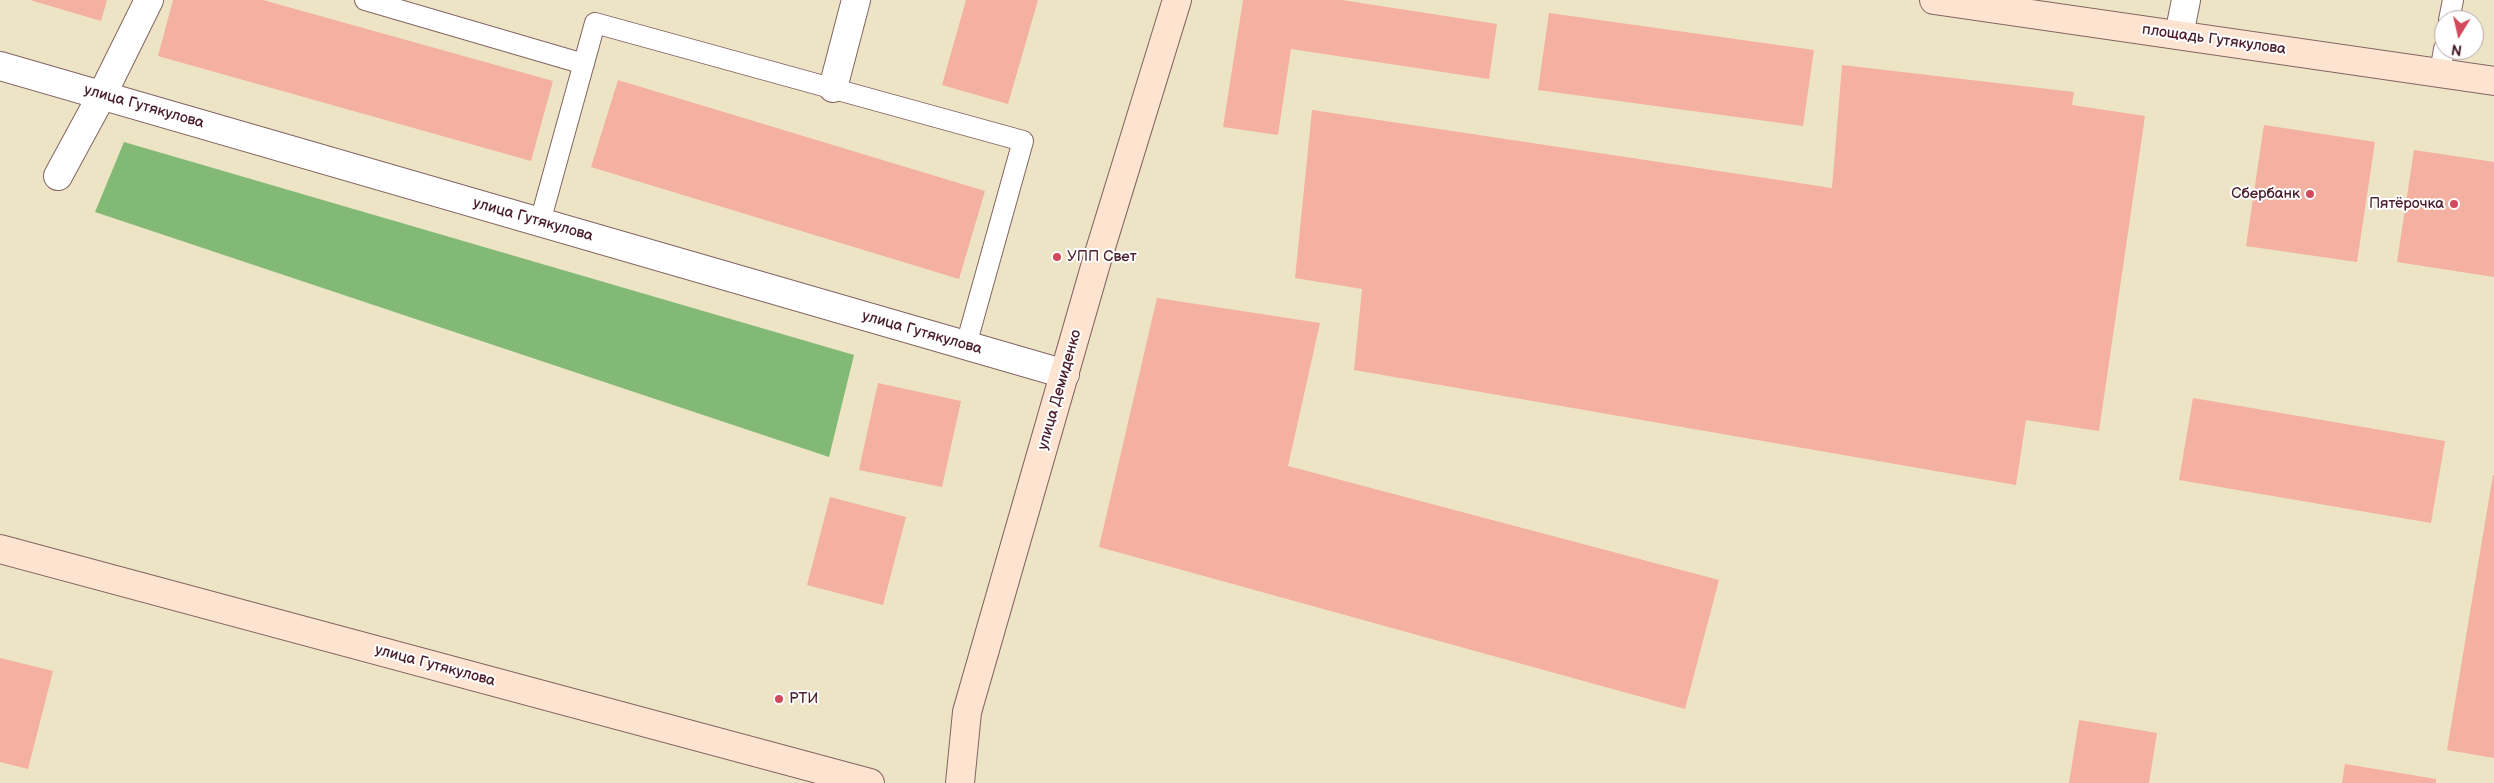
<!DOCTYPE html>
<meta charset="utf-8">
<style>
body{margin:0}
#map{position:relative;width:2494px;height:783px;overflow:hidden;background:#ede4c6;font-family:"Balsamiq Sans",sans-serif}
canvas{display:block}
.north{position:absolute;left:2434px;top:10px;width:50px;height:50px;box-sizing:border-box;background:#fff;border:1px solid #b7a5aa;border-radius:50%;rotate:189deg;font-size:14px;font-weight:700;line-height:20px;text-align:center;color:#4a1f2b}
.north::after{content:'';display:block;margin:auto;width:18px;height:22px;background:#d1495b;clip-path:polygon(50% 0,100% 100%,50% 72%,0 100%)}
</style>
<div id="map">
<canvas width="2494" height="783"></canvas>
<div class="north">N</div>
</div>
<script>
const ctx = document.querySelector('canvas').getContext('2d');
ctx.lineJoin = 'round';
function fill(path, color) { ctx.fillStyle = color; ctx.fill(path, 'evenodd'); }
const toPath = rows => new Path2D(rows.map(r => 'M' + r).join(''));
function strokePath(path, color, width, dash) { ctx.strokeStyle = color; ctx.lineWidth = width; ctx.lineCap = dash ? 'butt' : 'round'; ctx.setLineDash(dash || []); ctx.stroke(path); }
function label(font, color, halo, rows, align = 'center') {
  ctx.font = font + ' "Balsamiq Sans",sans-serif'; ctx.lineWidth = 4; ctx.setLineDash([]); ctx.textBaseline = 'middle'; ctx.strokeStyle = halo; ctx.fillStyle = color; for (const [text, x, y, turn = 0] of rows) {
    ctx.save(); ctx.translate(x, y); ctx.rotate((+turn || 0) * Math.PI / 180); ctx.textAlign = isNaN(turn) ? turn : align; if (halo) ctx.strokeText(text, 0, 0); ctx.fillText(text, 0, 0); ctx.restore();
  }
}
const forest = toPath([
 [124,142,854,355,829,457,95,212]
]);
const building = toPath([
 [30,0,107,0,101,21],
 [173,0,263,0,553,81,531,161,158,56],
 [966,0,1038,0,1008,104,942,85],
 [1243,0,1342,0,1497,24,1489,79,1291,49,1278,135,1223,127],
 [1549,13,1814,50,1803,126,1538,90],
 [1842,65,2074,92,2072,105,2145,116,2099,431,2026,420,2016,485,1354,370,1362,289,1295,278,1312,110,1832,188],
 [618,80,985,191,959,279,591,167],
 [2264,125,2375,142,2357,262,2246,246],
 [2414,150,2494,162,2494,277,2397,262],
 [1157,298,1320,323,1288,466,1719,580,1685,709,1099,547],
 [878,383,961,401,942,487,859,470],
 [2193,398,2445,441,2431,523,2179,480],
 [2493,475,2494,475,2494,758,2447,750],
 [830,497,906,517,883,605,807,585],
 [0,658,53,671,28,769,0,762],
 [2079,720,2157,733,2149,783,2069,783],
 [2345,764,2436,779,2436,783,2342,783]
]);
const lane = toPath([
 [365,0,584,64],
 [2449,20,2453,0],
 [2440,73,2444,49],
 [540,222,595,23,1023,141,966,345]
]);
const street = toPath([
 [2179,35,2186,0],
 [0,66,1065,374],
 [833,88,856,0],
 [58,176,102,95,149,0]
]);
const secondary = toPath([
 [1934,0,2494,81],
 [0,549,870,783],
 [960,783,967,712,1097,260,1177,0]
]);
const markers = [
 [2310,194,5,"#d1495b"],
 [2454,204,5,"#d1495b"],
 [1057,257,5,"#d1495b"],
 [779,699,5,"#d1495b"]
];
const streetNames = [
 ["площадь Гутякулова",2214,40,8],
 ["улица Гутякулова",144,107,16],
 ["улица Гутякулова",533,220,16],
 ["улица Гутякулова",922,333,16],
 ["улица Демиденко",1060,390,-74],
 ["улица Гутякулова",435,666,15]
];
const poiNames = [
 ["Сбербанк",2300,194],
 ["Пятёрочка",2444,204],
 ["УПП Свет",1067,257,"left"],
 ["РТИ",789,699,"left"]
];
fill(forest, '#82b975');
fill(building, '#f4b0a0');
strokePath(lane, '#836461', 22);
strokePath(street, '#836461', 30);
strokePath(secondary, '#836461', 30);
strokePath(lane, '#fff', 20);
strokePath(street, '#fff', 28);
strokePath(secondary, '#fde4d0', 28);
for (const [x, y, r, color] of markers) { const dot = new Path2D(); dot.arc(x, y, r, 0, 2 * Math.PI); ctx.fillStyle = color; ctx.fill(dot); strokePath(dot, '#fff', 2); }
label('15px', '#4a1f2b', '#fff', streetNames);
label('15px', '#4a1f2b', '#fff', poiNames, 'right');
</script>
